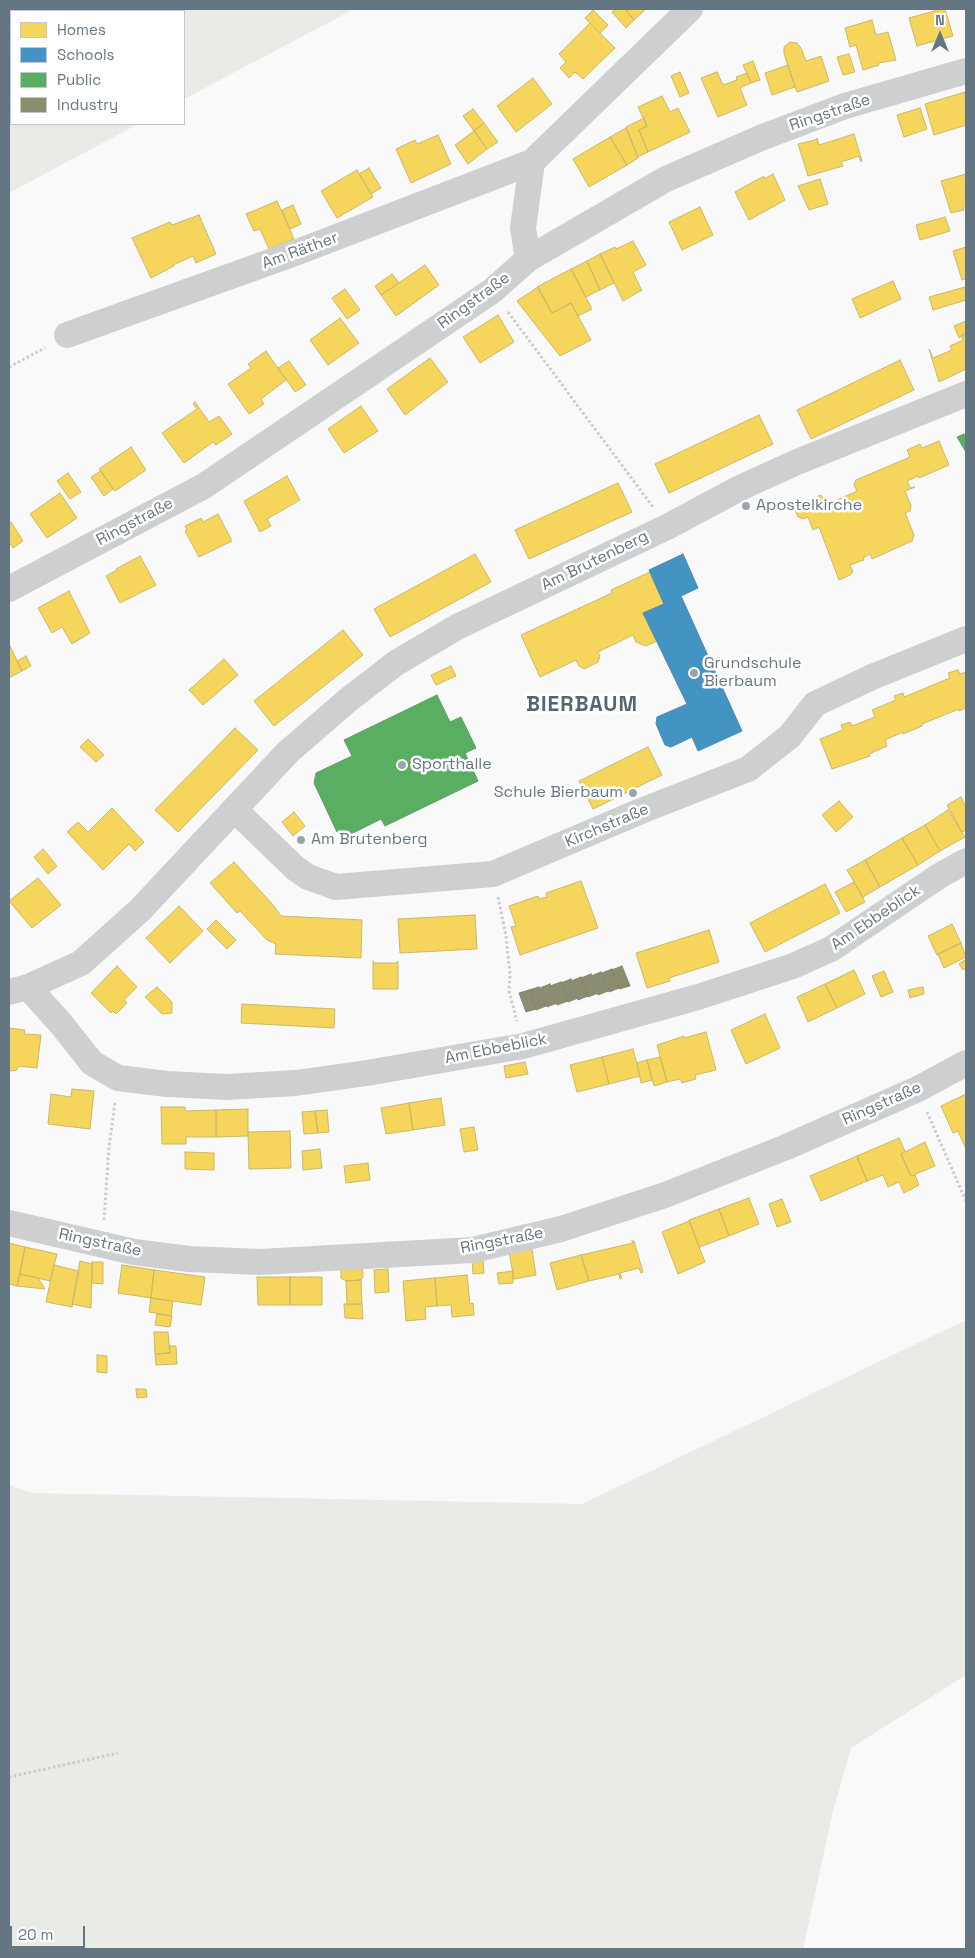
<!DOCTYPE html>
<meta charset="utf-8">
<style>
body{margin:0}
#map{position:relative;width:975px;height:1958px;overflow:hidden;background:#f9f9f9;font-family:"Space Grotesk",sans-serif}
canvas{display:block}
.frame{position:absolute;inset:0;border:10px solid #657683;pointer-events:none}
.legend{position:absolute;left:10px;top:10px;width:175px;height:115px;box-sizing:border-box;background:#fff;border:1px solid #c1c8cd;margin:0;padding:6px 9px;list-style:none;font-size:15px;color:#657683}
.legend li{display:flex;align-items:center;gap:10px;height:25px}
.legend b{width:25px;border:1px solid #c1c8cd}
.north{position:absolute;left:915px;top:10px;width:50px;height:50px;-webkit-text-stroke:4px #fff;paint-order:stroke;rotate:0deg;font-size:14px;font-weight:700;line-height:20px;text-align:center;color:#657683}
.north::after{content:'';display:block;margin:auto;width:18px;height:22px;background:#657683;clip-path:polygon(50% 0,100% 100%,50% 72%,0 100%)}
.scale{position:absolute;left:10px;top:1926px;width:75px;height:22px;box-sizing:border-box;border:2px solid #657683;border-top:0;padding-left:6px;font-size:15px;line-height:18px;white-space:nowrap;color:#657683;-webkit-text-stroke:4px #fff;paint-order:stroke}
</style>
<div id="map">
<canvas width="975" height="1958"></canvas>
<div class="frame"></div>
<ul class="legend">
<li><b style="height:14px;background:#f6d55c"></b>Homes</li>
<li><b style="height:14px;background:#4393c3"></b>Schools</li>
<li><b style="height:14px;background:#5aae61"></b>Public</li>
<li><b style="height:14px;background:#8c8c6e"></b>Industry</li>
</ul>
<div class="north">N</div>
<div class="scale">20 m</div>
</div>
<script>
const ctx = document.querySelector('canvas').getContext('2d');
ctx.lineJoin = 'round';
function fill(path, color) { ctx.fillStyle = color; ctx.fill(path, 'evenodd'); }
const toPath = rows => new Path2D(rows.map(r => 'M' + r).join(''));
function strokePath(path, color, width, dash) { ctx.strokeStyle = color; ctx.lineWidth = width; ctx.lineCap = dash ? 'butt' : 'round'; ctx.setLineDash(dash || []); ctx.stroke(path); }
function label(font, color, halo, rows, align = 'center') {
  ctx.font = font + ' "Space Grotesk",sans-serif'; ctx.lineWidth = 5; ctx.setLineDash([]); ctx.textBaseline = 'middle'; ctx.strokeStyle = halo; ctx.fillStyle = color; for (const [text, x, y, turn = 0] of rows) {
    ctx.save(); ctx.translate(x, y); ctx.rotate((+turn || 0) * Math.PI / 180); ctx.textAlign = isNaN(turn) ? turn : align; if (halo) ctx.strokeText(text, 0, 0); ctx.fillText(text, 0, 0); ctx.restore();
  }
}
const green = toPath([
 [114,9,354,9,184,99,184,11,107,11],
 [11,41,11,124,138,124,9,193,9,42],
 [966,1320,966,1675,851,1748,833,1811,803,1949,9,1949,9,1485,32,1493,582,1504]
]);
const homes = toPath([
 [616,9,625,9,634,20,626,28,612,12,616,9],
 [625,9,646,9,634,20,625,9],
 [941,9,945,9,953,36,917,46,909,18,941,9],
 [593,10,608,25,600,33,585,18,593,10],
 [872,20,876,35,888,32,896,60,878,63,879,65,863,70,856,45,850,47,845,28,872,20],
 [590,23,615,48,583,79,575,72,569,78,560,68,566,62,559,54,590,23],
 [790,42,797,43,801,48,806,61,821,56,829,81,797,92,784,54,784,47,790,42],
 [849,54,855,72,843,75,837,57,849,54],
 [753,61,760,80,751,83,743,65,753,61],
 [788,65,795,87,772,95,765,73,788,65],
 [680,72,689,93,680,97,671,76,680,72],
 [717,72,723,85,737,80,736,77,747,73,751,83,740,88,747,105,718,117,701,78,717,72],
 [533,78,552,104,516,132,497,106,533,78],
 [965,92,966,125,934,135,925,104,965,92],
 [662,96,670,112,678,108,690,132,648,152,639,130,647,126,638,107,662,96],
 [920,108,927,129,904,137,897,115,920,108],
 [473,109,484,123,474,131,463,116,473,109],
 [644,118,647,126,639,130,648,152,638,157,626,127,644,118],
 [484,123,498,142,487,149,474,131,484,123],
 [626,128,638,158,627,165,610,137,626,128],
 [474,131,487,149,468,164,455,145,474,131],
 [854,134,862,161,861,162,859,156,841,162,843,166,808,176,798,144,815,140,817,138,819,145,854,134],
 [438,135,451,164,411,183,396,149,415,140,417,144,438,135],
 [610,137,627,165,589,187,573,159,610,137],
 [369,168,381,188,371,194,359,174,369,168],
 [357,170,373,197,337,218,321,191,357,170],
 [773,174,785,200,749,220,735,192,764,176,764,179,773,174],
 [966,174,966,206,963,207,964,210,951,213,941,181,966,174],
 [820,179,828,204,809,210,798,186,820,179],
 [277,201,294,239,269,249,260,229,254,231,246,214,277,201],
 [293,205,301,224,290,229,282,210,293,205],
 [700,207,713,235,682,250,669,222,700,207],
 [199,215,216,254,196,263,193,256,173,265,174,266,151,278,132,238,170,222,172,225,199,215],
 [945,217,950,231,920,240,916,225,945,217],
 [633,241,646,265,633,272,642,291,640,291,623,301,600,254,615,247,616,249,633,241],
 [966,247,966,279,962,280,953,251,966,247],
 [600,254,614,283,600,290,587,261,600,254],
 [587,261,600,290,586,297,571,269,587,261],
 [425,265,439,285,396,316,381,295,425,265],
 [571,269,592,309,578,316,571,303,552,313,537,287,571,269],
 [392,274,399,283,381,295,375,286,392,274],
 [893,281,901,299,860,318,852,299,893,281],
 [538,287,552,313,571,303,591,340,560,356,517,301,538,287],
 [965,287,966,300,933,310,929,297,965,287],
 [345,289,360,310,347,319,332,298,345,289],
 [498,315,514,342,480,363,463,337,498,315],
 [340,318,359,343,328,365,310,340,340,318],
 [966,321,966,333,959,338,954,326,966,321],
 [966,333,966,369,939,382,929,349,933,358,952,350,950,346,963,340,961,335,966,333],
 [266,351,286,380,261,399,264,404,249,414,228,384,251,368,248,364,266,351],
 [430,358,448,382,405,415,387,389,430,358],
 [900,360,914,390,811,439,797,410,900,360],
 [289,361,306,385,295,392,278,368,289,361],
 [195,402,209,422,219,416,232,434,216,445,213,442,184,463,162,433,197,409,193,404,195,402],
 [361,406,378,431,344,453,328,429,361,406],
 [759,415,773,444,669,493,655,464,759,415],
 [939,441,949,465,919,478,918,476,907,481,910,488,915,487,905,491,911,506,910,511,905,513,914,535,912,541,872,559,870,554,863,558,864,560,850,565,853,572,850,575,839,580,819,527,813,530,808,517,803,519,798,517,794,507,821,495,826,505,857,491,854,485,856,480,910,457,907,450,920,444,922,448,939,441],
 [131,447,146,470,115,491,99,469,131,447],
 [101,471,113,489,104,496,91,477,101,471],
 [68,473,81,492,70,499,57,481,68,473],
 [287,476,300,500,267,519,271,526,260,532,244,501,287,476],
 [618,483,632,512,529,559,515,530,618,483],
 [60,493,77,518,47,538,30,514,60,493],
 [218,514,232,541,199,557,185,531,187,530,185,526,201,518,203,522,218,514],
 [11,522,23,541,13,548,9,542,9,524,11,522],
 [475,554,491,582,390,637,374,609,475,554],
 [140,556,156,585,120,603,106,576,117,570,116,569,140,556],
 [650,572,664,604,643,613,657,641,646,646,636,642,633,635,598,652,600,656,598,662,584,669,579,666,576,660,540,677,521,635,612,593,611,590,650,572],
 [69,591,90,633,72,644,62,627,52,633,38,608,69,591],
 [343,630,363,655,274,726,254,701,343,630],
 [9,644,22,671,9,678,9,644],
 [26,656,31,666,22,671,17,661,26,656],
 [224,659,238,675,203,705,189,690,224,659],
 [451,666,456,676,436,685,431,675,451,666],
 [958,670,960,674,966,672,966,708,959,711,959,709,922,724,922,726,903,734,903,732,885,740,887,746,869,754,870,756,832,769,820,739,843,730,841,725,850,722,852,726,875,717,872,710,896,700,894,696,903,693,904,697,950,678,948,673,958,670],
 [235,728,258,750,178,832,155,810,235,728],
 [88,739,104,755,96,762,80,747,88,739],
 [648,747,662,775,593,809,579,781,648,747],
 [961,797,966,807,966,830,962,832,947,805,961,797],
 [839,801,853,817,836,832,822,815,839,801],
 [112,808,144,842,135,851,129,844,103,870,67,832,78,822,88,832,112,808],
 [948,810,965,837,940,851,925,825,948,810],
 [294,812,305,826,293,836,282,822,294,812],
 [925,825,940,851,918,865,902,838,925,825],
 [902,838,918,865,880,887,865,860,902,838],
 [43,849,57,866,48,874,34,857,43,849],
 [865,860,880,887,863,897,847,870,865,860],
 [234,862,274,906,281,916,362,920,361,958,275,954,276,944,267,940,240,911,237,913,210,883,234,862],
 [38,878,61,905,32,928,9,901,38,878],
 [581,881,598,928,520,955,511,927,516,926,509,906,538,896,539,899,547,897,546,893,581,881],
 [854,882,865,902,846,912,835,892,854,882],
 [825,884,840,913,765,952,750,923,825,884],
 [179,906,203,931,170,963,146,938,179,906],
 [475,915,477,949,400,953,398,919,475,915],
 [216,920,236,940,227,949,207,929,216,920],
 [952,924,961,943,937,955,928,936,952,924],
 [709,930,719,962,669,978,670,981,647,988,636,953,709,930],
 [961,943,966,957,944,968,938,954,961,943],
 [966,959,966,968,963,970,959,964,966,959],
 [373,961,374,963,396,963,398,961,398,989,373,989,373,961],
 [117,966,137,987,124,1000,127,1003,116,1014,113,1011,111,1013,91,993,117,966],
 [854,970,865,994,837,1008,825,984,854,970],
 [884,971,893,992,881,997,872,976,884,971],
 [825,984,837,1008,808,1022,797,997,825,984],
 [157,987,172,1002,172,1013,162,1014,145,997,157,987],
 [923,987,924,994,910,998,908,990,923,987],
 [242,1004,335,1009,334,1028,241,1023,242,1004],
 [765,1014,780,1048,746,1064,731,1030,765,1014],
 [9,1028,25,1030,24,1034,41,1035,37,1068,18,1066,17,1070,9,1071,9,1028],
 [706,1032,716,1070,695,1075,696,1079,682,1083,680,1079,667,1082,657,1045,684,1036,684,1038,706,1032],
 [633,1049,640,1076,609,1084,602,1057,633,1049],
 [602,1057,609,1084,577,1092,570,1065,602,1057],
 [660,1057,667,1082,654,1086,647,1060,660,1057],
 [647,1060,652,1080,641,1083,637,1063,647,1060],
 [525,1062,528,1074,506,1078,504,1066,525,1062],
 [72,1089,94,1091,90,1129,48,1124,51,1094,71,1097,72,1089],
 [966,1094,966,1149,958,1131,953,1133,941,1106,966,1094],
 [441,1098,445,1125,413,1130,409,1103,441,1098],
 [409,1103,413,1130,386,1134,381,1108,409,1103],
 [161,1107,185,1107,185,1111,216,1110,216,1137,186,1137,186,1144,162,1144,161,1107],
 [248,1109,248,1136,216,1137,216,1110,248,1109],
 [327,1110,329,1132,318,1133,315,1111,327,1110],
 [315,1111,318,1133,304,1134,302,1112,315,1111],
 [474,1127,478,1150,464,1152,460,1129,474,1127],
 [290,1131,291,1168,249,1169,248,1132,290,1131],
 [899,1138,905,1151,901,1154,911,1176,915,1175,919,1185,904,1193,899,1182,888,1187,883,1175,867,1181,857,1156,899,1138],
 [925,1142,935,1166,911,1176,901,1154,925,1142],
 [320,1149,322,1168,303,1170,302,1151,320,1149],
 [185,1152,214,1153,214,1170,185,1169,185,1152],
 [857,1156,867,1181,821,1201,810,1176,857,1156],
 [368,1163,370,1180,346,1183,344,1166,368,1163],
 [749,1198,759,1224,729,1236,719,1209,749,1198],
 [782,1199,791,1222,777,1227,769,1204,782,1199],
 [719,1209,729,1236,699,1247,689,1220,719,1209],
 [689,1221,705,1262,678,1274,662,1232,689,1221],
 [632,1241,634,1241,643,1272,641,1273,639,1268,620,1273,622,1278,620,1279,619,1274,589,1281,581,1255,633,1243,632,1241],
 [9,1243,25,1247,17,1286,9,1284,9,1243],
 [25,1247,57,1254,50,1281,20,1274,25,1247],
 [532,1249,536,1275,514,1279,509,1252,532,1249],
 [581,1255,589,1281,557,1290,550,1263,581,1255],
 [483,1258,484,1273,473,1274,472,1259,483,1258],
 [80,1261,92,1264,91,1308,72,1304,80,1261],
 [362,1261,363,1277,361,1280,346,1281,341,1278,341,1262,362,1261],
 [92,1262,103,1262,103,1284,92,1283,92,1262],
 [54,1265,79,1271,72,1307,46,1302,54,1265],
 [122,1265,154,1270,151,1298,118,1293,122,1265],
 [388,1269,389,1292,375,1293,374,1270,388,1269],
 [154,1270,205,1277,201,1305,151,1298,154,1270],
 [513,1271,513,1283,499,1284,497,1273,513,1271],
 [20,1274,38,1278,45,1289,17,1286,20,1274],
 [467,1275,470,1304,473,1303,474,1315,452,1317,451,1305,437,1306,435,1278,467,1275],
 [257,1277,290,1277,290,1305,258,1305,257,1277],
 [290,1277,322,1277,322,1305,290,1305,290,1277],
 [435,1278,437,1306,425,1307,426,1319,406,1321,403,1281,435,1278],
 [361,1280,362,1304,347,1305,346,1281,361,1280],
 [151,1298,173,1301,171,1316,149,1312,151,1298],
 [344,1304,362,1304,363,1319,345,1318,344,1304],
 [157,1314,172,1316,170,1327,155,1325,157,1314],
 [154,1332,168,1332,170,1353,155,1354,154,1332],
 [169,1346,176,1346,177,1364,156,1365,155,1354,170,1353,169,1346],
 [97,1355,107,1356,107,1373,97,1372,97,1355],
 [136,1389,146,1389,147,1397,137,1398,136,1389]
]);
const schools = toPath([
 [683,554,698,588,681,596,742,731,698,751,692,737,671,747,665,745,656,724,657,717,687,704,643,613,664,604,649,570,683,554]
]);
const public = toPath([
 [964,434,966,438,966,452,957,437,964,434],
 [437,695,450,722,461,717,476,748,465,753,478,781,385,826,381,819,345,837,337,832,314,783,316,773,352,756,344,740,437,695]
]);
const industry = toPath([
 [622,966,630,986,619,989,612,970,622,966],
 [612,969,619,988,609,992,602,973,612,969],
 [601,972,608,991,598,995,591,976,601,972],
 [591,974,598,993,588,997,581,978,591,974],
 [581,977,588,996,578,1000,571,981,581,977],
 [571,979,578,998,568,1002,561,983,571,979],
 [561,982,568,1001,557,1005,550,986,561,982],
 [550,984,557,1003,547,1007,540,988,550,984],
 [539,987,546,1006,536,1010,529,990,539,987],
 [529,990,536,1009,526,1012,519,993,529,990]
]);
const path = toPath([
 [508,312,653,507],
 [9,367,45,348],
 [498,897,506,936,510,974,509,991,517,1021],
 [927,1112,966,1201],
 [104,1220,109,1147,115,1102],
 [9,1777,118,1753]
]);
const minor = toPath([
 [528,259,523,228,532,162],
 [67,335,295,253,532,162,690,9],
 [9,589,204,486,492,291,528,259,666,179,763,137,845,106,966,71],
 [235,810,295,868,308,877,336,887,493,874,641,811,748,769,790,736,815,704,872,677,966,639],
 [28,987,62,1025,92,1063,118,1078,167,1084,226,1087,296,1083,367,1073,523,1046,698,997,793,966,831,949,939,876,966,861],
 [9,992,28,987,81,963,140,910,288,752,348,700,396,663,457,627,667,527,740,488,797,462,966,394],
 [9,1223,134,1252,189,1259,260,1262,473,1250,561,1229,665,1195,784,1148,918,1089,966,1063]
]);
const markers = [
 [746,506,5,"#99a4ac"],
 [694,673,5,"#99a4ac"],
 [402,765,5,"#99a4ac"],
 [633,793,5,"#99a4ac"],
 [301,840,5,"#99a4ac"]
];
const streetNames = [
 ["Ringstraße",830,113,-19],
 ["Am Räther",300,251,-20],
 ["Ringstraße",474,301,-36],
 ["Ringstraße",135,522,-28],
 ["Am Brutenberg",595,561,-26],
 ["Kirchstraße",607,826,-23],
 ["Am Ebbeblick",876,918,-34],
 ["Am Ebbeblick",496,1049,-11],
 ["Ringstraße",882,1104,-24],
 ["Ringstraße",502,1241,-11],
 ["Ringstraße",100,1243,12]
];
const poiNames = [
 ["Apostelkirche",756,506],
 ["Grundschule",704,664],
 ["Bierbaum",704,682],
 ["Sporthalle",412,765],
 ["Schule Bierbaum",623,793,"right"],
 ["Am Brutenberg",311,840]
];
const districtNames = [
 ["BIERBAUM",582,705]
];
fill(green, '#e8ebe6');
fill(homes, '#f6d55c');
strokePath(homes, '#cab868', 1);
fill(schools, '#4393c3');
strokePath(schools, '#4d8ab0', 1);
fill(public, '#5aae61');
strokePath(public, '#5d9d6b', 1);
fill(industry, '#8c8c6e');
strokePath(industry, '#808574', 1);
strokePath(path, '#cbcccd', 3, [2.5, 2.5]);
strokePath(minor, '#cecfd0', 26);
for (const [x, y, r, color] of markers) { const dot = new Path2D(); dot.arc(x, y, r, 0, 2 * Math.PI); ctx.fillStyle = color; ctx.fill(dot); strokePath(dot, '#fff', 2); }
label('16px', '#657683', '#fff', streetNames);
label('16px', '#657683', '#fff', poiNames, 'left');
ctx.letterSpacing = '1px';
label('bold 21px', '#57646e', '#fff', districtNames);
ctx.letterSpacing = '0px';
</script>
